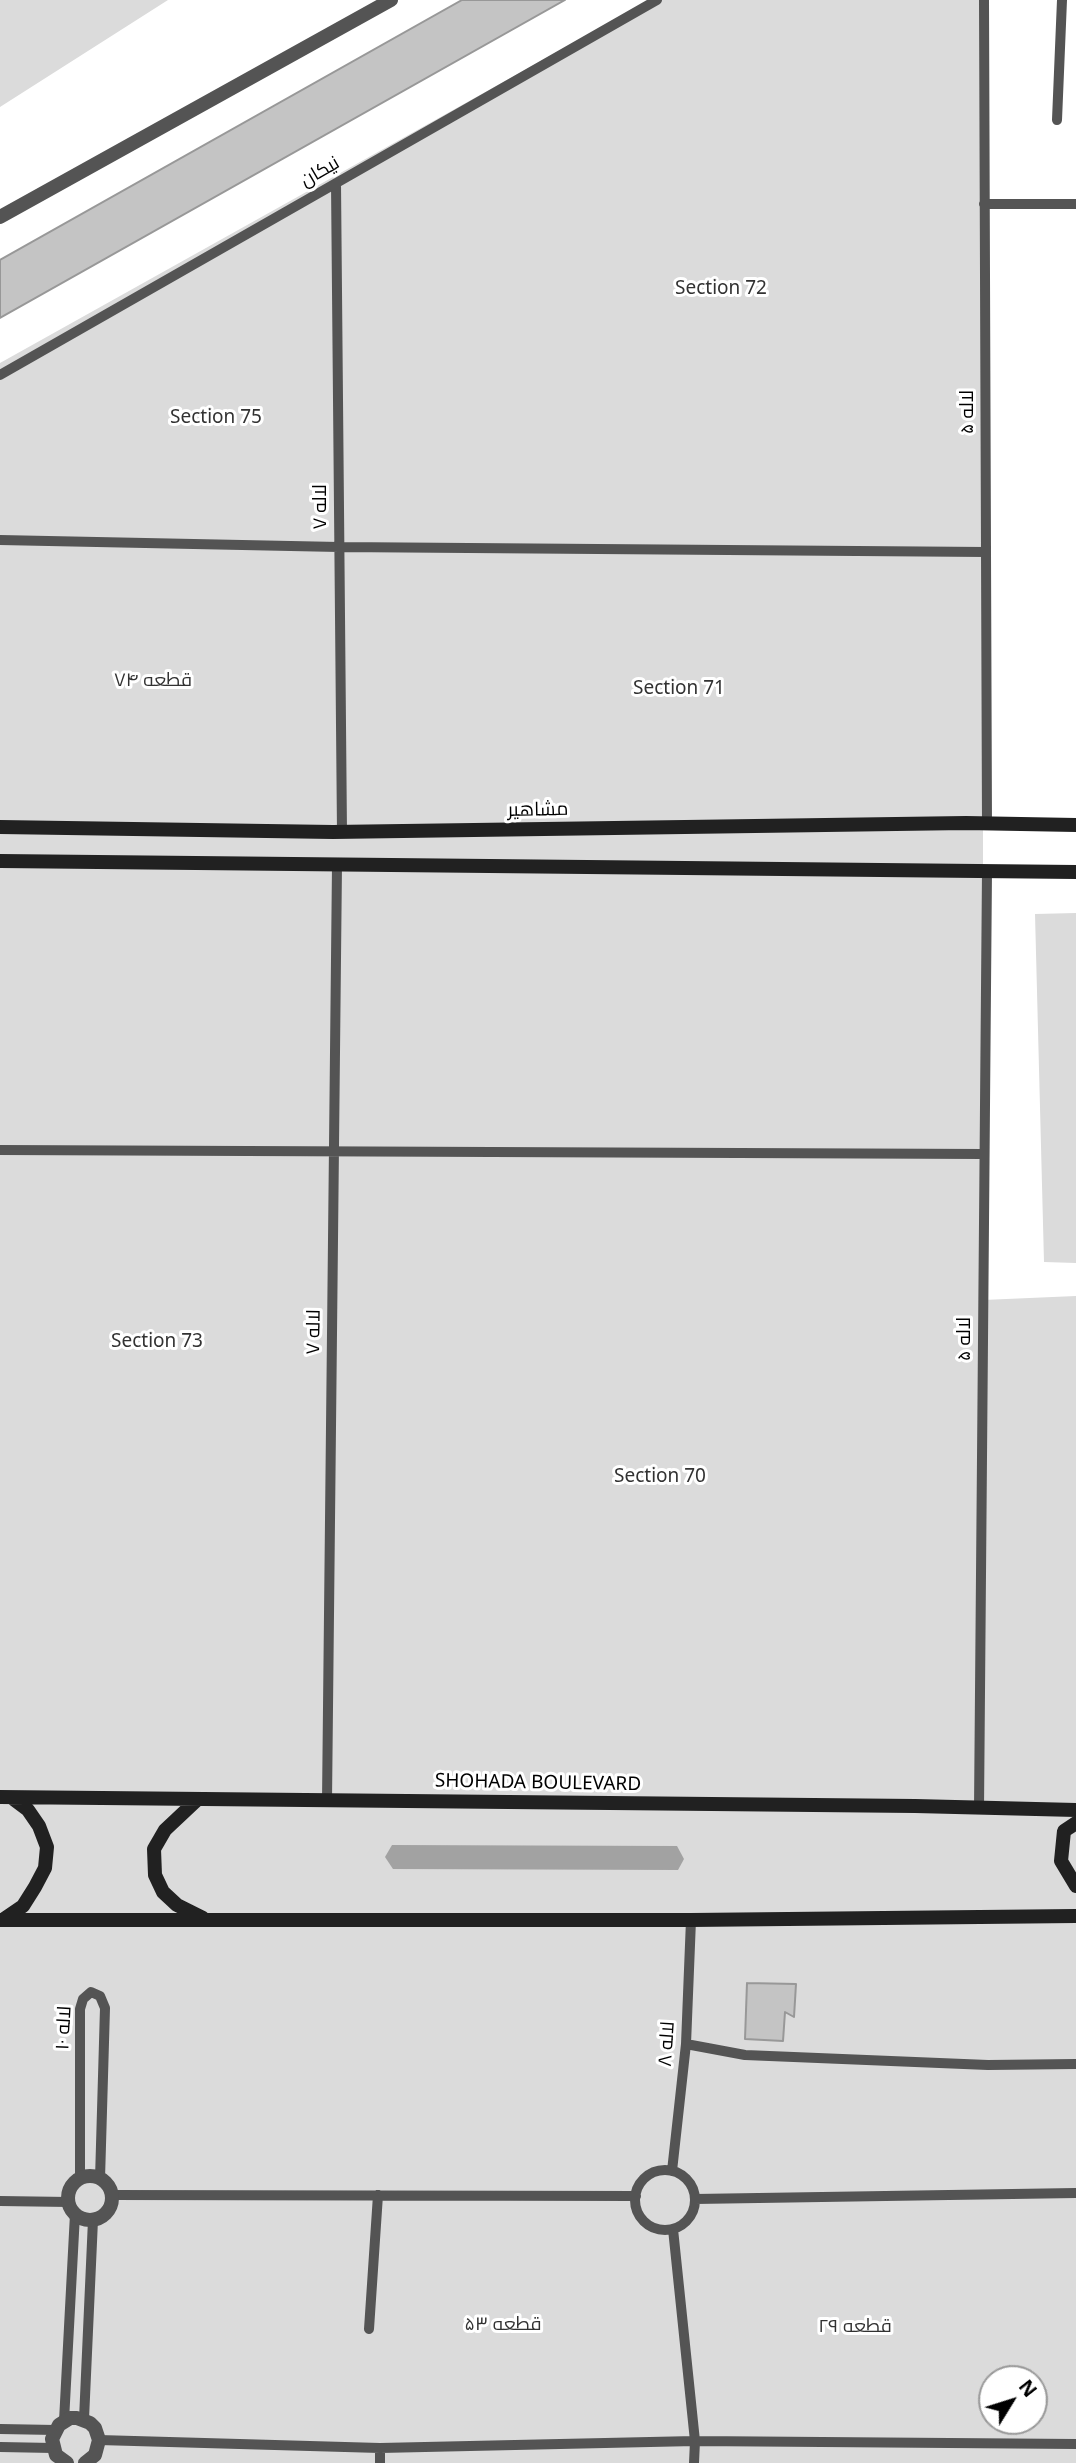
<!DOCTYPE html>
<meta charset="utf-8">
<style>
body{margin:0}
#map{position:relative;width:1076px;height:2463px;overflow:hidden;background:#fff;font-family:"Noto Sans",sans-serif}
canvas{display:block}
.north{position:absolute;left:978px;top:2365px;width:70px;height:70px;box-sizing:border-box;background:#fff;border:2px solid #999;border-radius:50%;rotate:52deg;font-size:19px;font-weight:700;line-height:28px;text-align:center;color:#000}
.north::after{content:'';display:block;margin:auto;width:24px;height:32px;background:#000;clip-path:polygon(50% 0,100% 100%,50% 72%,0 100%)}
</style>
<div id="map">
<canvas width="1076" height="2463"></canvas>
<div class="north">N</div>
</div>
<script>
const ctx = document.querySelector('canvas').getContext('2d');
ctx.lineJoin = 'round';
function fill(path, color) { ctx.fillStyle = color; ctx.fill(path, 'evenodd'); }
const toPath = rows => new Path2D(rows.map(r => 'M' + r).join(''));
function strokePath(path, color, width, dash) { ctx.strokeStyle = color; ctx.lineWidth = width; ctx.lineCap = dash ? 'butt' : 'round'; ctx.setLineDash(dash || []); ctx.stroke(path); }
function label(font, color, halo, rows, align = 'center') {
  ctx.font = font + ' "Noto Sans",Cairo,sans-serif'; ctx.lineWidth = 6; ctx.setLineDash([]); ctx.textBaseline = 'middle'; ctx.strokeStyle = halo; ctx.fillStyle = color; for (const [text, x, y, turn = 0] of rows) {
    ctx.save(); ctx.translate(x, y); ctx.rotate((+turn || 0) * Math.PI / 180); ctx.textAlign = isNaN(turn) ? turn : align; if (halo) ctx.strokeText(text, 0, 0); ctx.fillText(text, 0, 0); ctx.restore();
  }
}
const green = toPath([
 [0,0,168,0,0,107],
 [650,0,983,0,983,1300,1076,1296,1076,2463,0,2463,0,363],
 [992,2379,1034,2379,1034,2421,992,2421],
 [1076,913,1076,1263,1044,1262,1035,914]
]);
const water = toPath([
 [392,1845,677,1846,684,1859,678,1870,393,1869,385,1857]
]);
const building = toPath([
 [462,0,565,0,0,318,0,260,462,0],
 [747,1983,796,1984,794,2017,785,2012,783,2041,745,2039,747,1983]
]);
const lane = toPath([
 [984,0,987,824],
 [1057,120,1062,0],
 [336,183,342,832],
 [984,204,1076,204],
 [0,375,657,0],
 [0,540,339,547,986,552],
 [0,1150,984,1154],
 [327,1800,337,865],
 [979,1808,987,871],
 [686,2044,745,2055,988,2065,1076,2064],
 '635 2200a30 30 0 1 1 60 0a30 30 0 1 1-60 0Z',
 [672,2171,686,2044,691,1920],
 [80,2179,80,2009,83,1999,91,1992,100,1996,105,2008,100,2179],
 [112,2195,636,2196],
 [695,2199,1076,2193],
 [0,2201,69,2202],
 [673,2229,695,2441,694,2463],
 [369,2329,378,2195],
 [84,2419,93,2220],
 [64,2421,75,2214],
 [0,2429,55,2430],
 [99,2440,380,2448,695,2441,1076,2444],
 [0,2447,53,2448],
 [380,2463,380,2448]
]);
const street = toPath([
 [0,217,391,0],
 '68 2198a22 22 0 1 1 44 0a22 22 0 1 1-44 0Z',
 [67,2463,56,2455,52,2439,59,2425,70,2418,77,2418,90,2423,95,2428,99,2440,95,2455,85,2463]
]);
const secondary = toPath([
 [0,827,333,832,966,823,1076,825],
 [0,861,1076,872],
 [0,1797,915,1806,1076,1810],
 [198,1799,165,1830,154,1849,155,1875,163,1892,177,1905,203,1918],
 [1076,1823,1064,1831,1061,1861,1076,1886],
 [4,1919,23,1906,35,1887,45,1868,47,1847,39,1826,28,1810,12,1798],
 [0,1920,691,1920,1076,1916]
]);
const streetNames = [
 ["نیکان",320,172,-30],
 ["لاله ۵",968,412,-90],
 ["لاله ۷",321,507,-90],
 ["مشاهیر",538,810,-1],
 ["لاله ۷",314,1332,-89],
 ["لاله ۵",965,1339,-90],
 ["SHOHADA BOULEVARD",538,1783,1],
 ["لاله ۱۰",64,2028,-87],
 ["لاله ۸",667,2044,-86]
];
const parkNames = [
 ["Section 72",721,289],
 ["Section 75",216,418],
 ["قطعه ۷۴",153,681],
 ["Section 71",679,689],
 ["Section 73",157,1342],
 ["Section 70",660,1477],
 ["قطعه ۵۳",503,2325],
 ["قطعه ۲۹",855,2327]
];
fill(green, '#dbdbdb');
fill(water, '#a2a2a2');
fill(building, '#c4c4c4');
strokePath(building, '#989898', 2);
strokePath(lane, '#545454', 10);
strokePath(street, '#545454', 14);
strokePath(secondary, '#212121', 14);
label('19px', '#000', '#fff', streetNames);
label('19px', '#323232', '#fff', parkNames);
</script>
